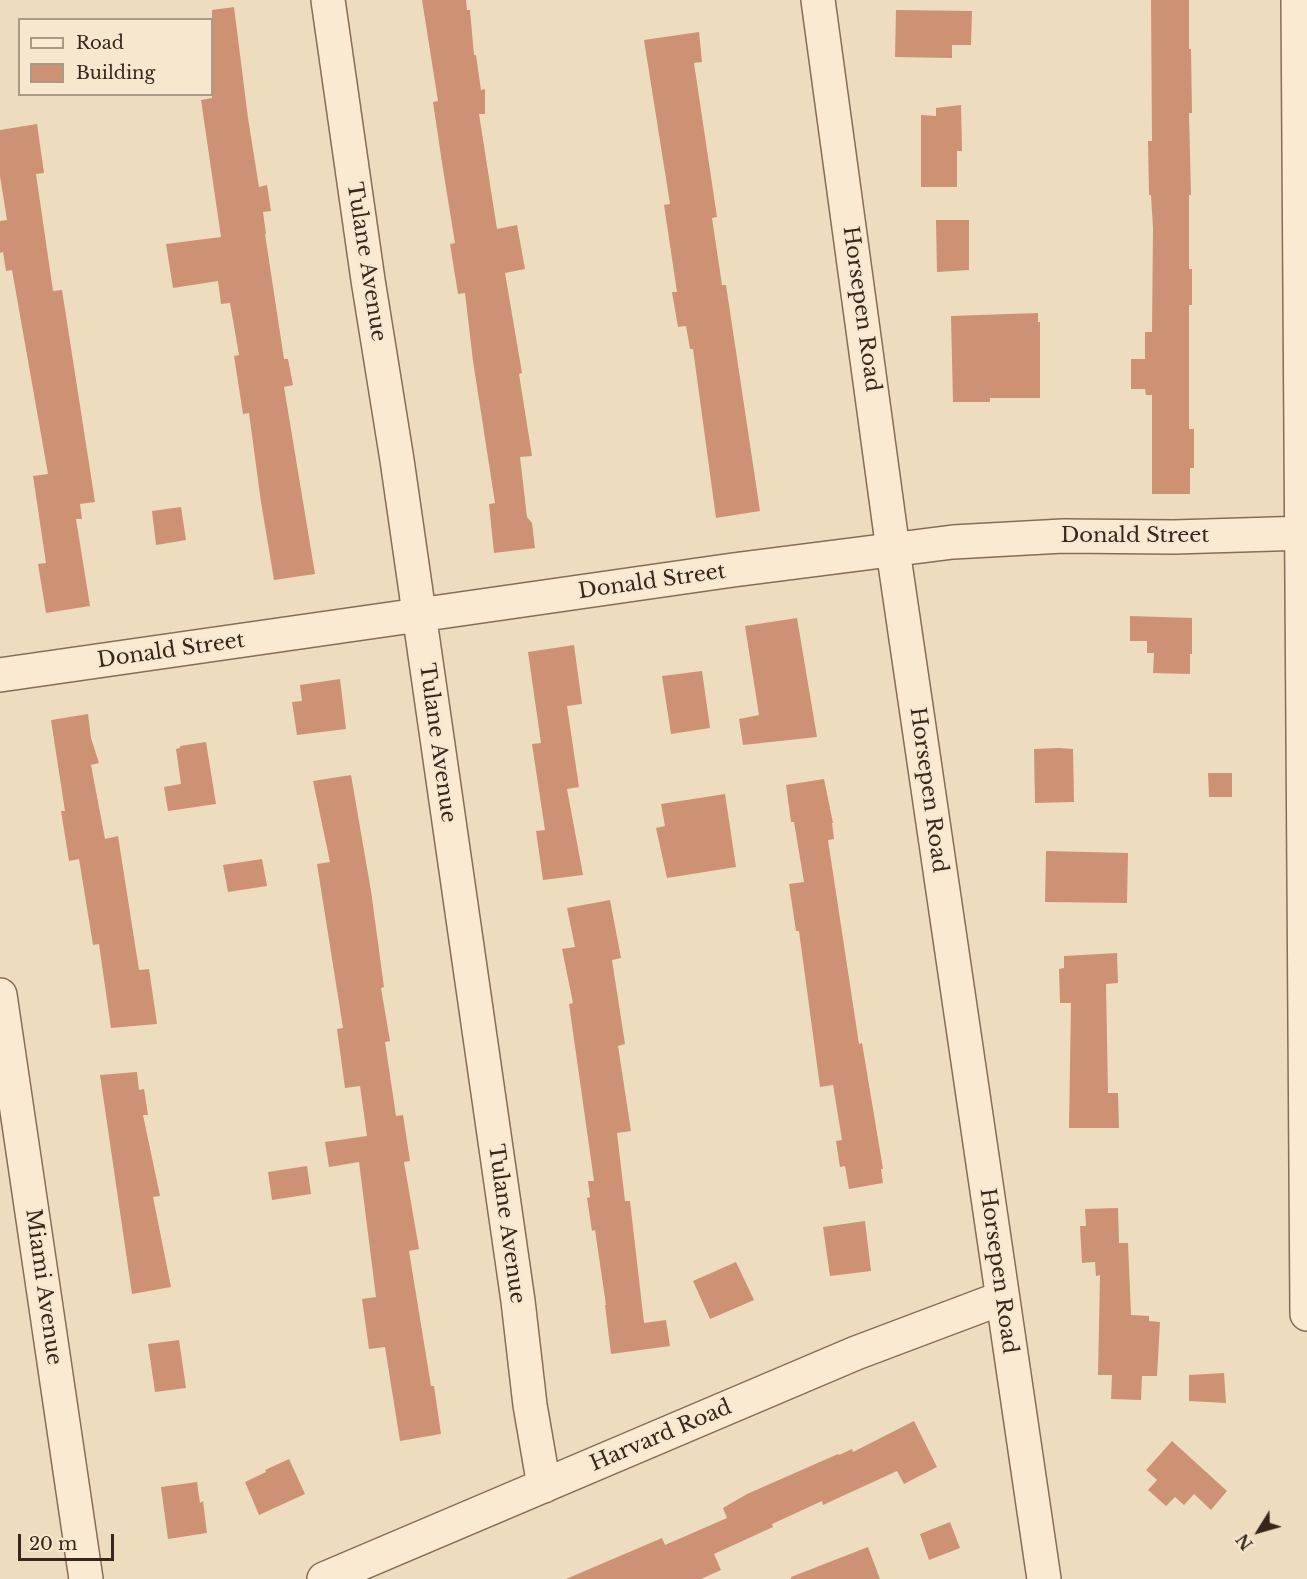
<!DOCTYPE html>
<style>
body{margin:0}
#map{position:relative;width:1307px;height:1579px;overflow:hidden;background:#eedcbe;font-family:"Libre Baskerville",serif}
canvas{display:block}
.legend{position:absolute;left:18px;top:18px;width:195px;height:78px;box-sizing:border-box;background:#f6e7ce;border:2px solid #a99a87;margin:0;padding:8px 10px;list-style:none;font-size:18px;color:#36261c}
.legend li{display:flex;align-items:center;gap:12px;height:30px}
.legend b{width:30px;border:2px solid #a99a87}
.north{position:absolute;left:1229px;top:1501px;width:60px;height:60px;-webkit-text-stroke:4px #f6e7ce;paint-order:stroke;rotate:233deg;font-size:16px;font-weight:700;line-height:24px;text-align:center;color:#36261c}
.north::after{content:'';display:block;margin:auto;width:21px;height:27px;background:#36261c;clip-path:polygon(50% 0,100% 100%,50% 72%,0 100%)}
.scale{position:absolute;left:18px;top:1534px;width:96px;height:27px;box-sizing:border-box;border:3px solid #36261c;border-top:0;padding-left:8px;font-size:18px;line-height:21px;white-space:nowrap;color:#36261c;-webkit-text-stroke:4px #f6e7ce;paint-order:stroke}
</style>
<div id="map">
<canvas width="1307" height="1579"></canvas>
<ul class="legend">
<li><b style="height:8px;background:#f9ead1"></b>Road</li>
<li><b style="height:16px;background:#cd9273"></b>Building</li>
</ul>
<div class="north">N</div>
<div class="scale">20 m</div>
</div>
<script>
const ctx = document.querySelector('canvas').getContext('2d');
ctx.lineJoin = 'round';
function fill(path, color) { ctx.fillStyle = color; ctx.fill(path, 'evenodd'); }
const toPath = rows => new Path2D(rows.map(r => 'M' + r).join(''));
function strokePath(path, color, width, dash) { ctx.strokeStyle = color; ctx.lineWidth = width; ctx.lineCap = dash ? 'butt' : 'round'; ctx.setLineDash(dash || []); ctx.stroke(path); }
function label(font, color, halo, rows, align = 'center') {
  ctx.font = font + ' "Libre Baskerville",serif'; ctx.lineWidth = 4.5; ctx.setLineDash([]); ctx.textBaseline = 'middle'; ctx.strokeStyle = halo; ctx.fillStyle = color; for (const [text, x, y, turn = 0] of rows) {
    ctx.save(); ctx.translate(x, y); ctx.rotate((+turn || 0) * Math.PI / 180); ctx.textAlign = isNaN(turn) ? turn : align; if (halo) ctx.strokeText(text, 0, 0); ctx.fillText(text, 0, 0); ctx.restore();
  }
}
const building = toPath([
 [422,0,466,0,467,10,470,10,474,55,476,55,481,90,485,89,485,114,479,114,497,229,517,225,525,269,505,273,522,373,519,374,532,456,520,457,527,517,532,523,535,548,494,553,489,504,495,503,473,361,465,293,458,294,450,244,455,243,442,163,433,102,438,101],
 [1151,0,1189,0,1189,49,1191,49,1192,113,1189,113,1191,195,1189,195,1189,269,1192,269,1192,305,1189,305,1189,429,1194,429,1194,468,1190,468,1190,494,1152,494,1152,395,1146,395,1145,389,1131,389,1131,359,1145,359,1145,332,1152,332,1153,228,1151,195,1149,195,1148,141,1152,141],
 [234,7,248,118,259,187,267,185,271,211,263,212,266,234,265,234,284,359,288,359,293,385,284,387,315,574,274,580,261,502,249,413,243,414,234,356,239,355,230,303,221,304,218,281,173,288,166,244,221,237,201,100,212,98,212,10],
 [896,10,972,11,971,45,952,45,952,58,895,57],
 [699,32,702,62,694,63,717,217,712,218,722,285,726,285,760,511,716,518,693,349,690,349,686,326,678,327,672,292,677,292,664,205,670,204,644,40],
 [961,105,962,151,957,151,957,187,921,187,921,115,936,116,936,108],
 [37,124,44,173,36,174,53,291,62,290,95,502,80,504,82,519,76,519,90,606,46,613,38,564,46,563,33,476,48,474,12,270,6,271,3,252,0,253,0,221,7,220,0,176,0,130],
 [936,220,969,220,969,270,937,272],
 [1038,313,1038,322,1040,322,1040,398,990,398,990,402,953,402,951,316],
 [181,507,186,540,156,545,152,511],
 [1130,616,1192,618,1192,654,1190,654,1190,674,1153,673,1154,653,1147,653,1147,641,1130,641],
 [797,618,817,737,743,745,739,719,759,715,745,626],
 [574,645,582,704,567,706,579,787,567,789,583,875,543,880,536,831,545,830,532,744,541,743,528,652],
 [702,671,710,728,671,734,662,676],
 [340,679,346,729,297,735,292,702,302,701,300,685],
 [88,714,91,738,99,763,91,765,105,839,118,836,139,970,149,969,157,1024,111,1028,99,944,93,945,79,859,69,861,61,811,65,811,51,720],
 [206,742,216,804,168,811,164,787,181,784,176,749,180,748,180,746],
 [1059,748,1073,749,1074,802,1035,803,1034,749],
 [1208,773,1232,773,1232,797,1209,797],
 [351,775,371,891,384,987,381,988,390,1041,385,1042,396,1116,403,1115,410,1161,404,1162,419,1249,409,1251,431,1386,434,1386,441,1434,400,1441,385,1347,369,1349,362,1299,376,1297,359,1162,329,1167,325,1142,367,1136,360,1086,345,1088,337,1029,343,1028,317,864,330,862,313,781],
 [824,779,833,823,832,823,834,839,828,840,859,1044,862,1043,883,1169,881,1169,883,1183,849,1189,845,1166,840,1167,836,1141,842,1140,833,1085,820,1087,799,931,796,931,789,884,804,882,794,822,791,822,786,785],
 [725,794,736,867,667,878,656,828,665,826,661,804],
 [1046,851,1128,853,1127,903,1045,902],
 [262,859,267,886,228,892,223,865],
 [610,900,621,958,612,960,625,1044,618,1046,631,1131,617,1133,625,1201,630,1201,644,1323,666,1320,670,1346,611,1354,605,1305,606,1305,595,1230,592,1231,587,1198,590,1197,588,1181,594,1181,569,1004,573,1003,562,949,575,947,567,908],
 [1117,953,1118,983,1106,984,1108,1093,1118,1093,1119,1128,1069,1128,1071,1003,1060,1003,1059,969,1064,968,1064,956],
 [137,1072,139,1090,144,1089,148,1115,143,1115,160,1196,153,1197,171,1287,132,1294,100,1075],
 [307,1166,311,1194,272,1200,268,1172],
 [1118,1208,1119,1243,1128,1243,1131,1315,1149,1316,1149,1321,1160,1322,1157,1376,1142,1376,1141,1400,1111,1399,1112,1375,1098,1375,1100,1275,1096,1276,1095,1262,1082,1263,1080,1226,1086,1226,1085,1209],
 [865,1221,871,1271,830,1276,823,1227],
 [736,1262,754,1300,710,1319,693,1281],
 [179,1340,186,1388,155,1392,148,1344],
 [1224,1373,1226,1403,1189,1401,1189,1375],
 [914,1421,937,1467,904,1484,897,1471,823,1505,822,1501,772,1524,773,1527,714,1554,721,1570,701,1579,566,1579,662,1538,665,1545,727,1518,723,1508,747,1494,838,1454,839,1455,852,1449,853,1452],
 [1172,1441,1227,1491,1211,1510,1194,1494,1184,1505,1175,1497,1166,1506,1148,1490,1157,1480,1146,1470],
 [289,1459,305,1494,259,1515,245,1482,266,1472,265,1470],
 [197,1482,200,1503,203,1501,207,1533,168,1539,161,1487],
 [950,1522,960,1548,929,1560,920,1534],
 [868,1547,880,1579,791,1579,791,1577]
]);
const minor = toPath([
 [328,0,368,280,397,460,518,1301,530,1405,544,1486],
 [818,0,893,550,1044,1579],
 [1298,0,1307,1314],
 [0,675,733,570,953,542,1063,536,1174,537,1307,533],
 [0,995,86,1579],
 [324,1579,856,1353,1002,1298]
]);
const streetNames = [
 ["Tulane Avenue",366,262,81],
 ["Horsepen Road",861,309,82],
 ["Donald Street",1135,536],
 ["Donald Street",652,582,-8],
 ["Donald Street",171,651,-8],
 ["Tulane Avenue",437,743,82],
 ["Horsepen Road",928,790,82],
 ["Tulane Avenue",506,1224,82],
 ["Horsepen Road",998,1271,82],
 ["Miami Avenue",43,1287,82],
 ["Harvard Road",661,1436,-23]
];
fill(building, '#cd9273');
strokePath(minor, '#876c57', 36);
strokePath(minor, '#f9ead1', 33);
label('21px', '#36261c', '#f6e7ce', streetNames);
</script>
